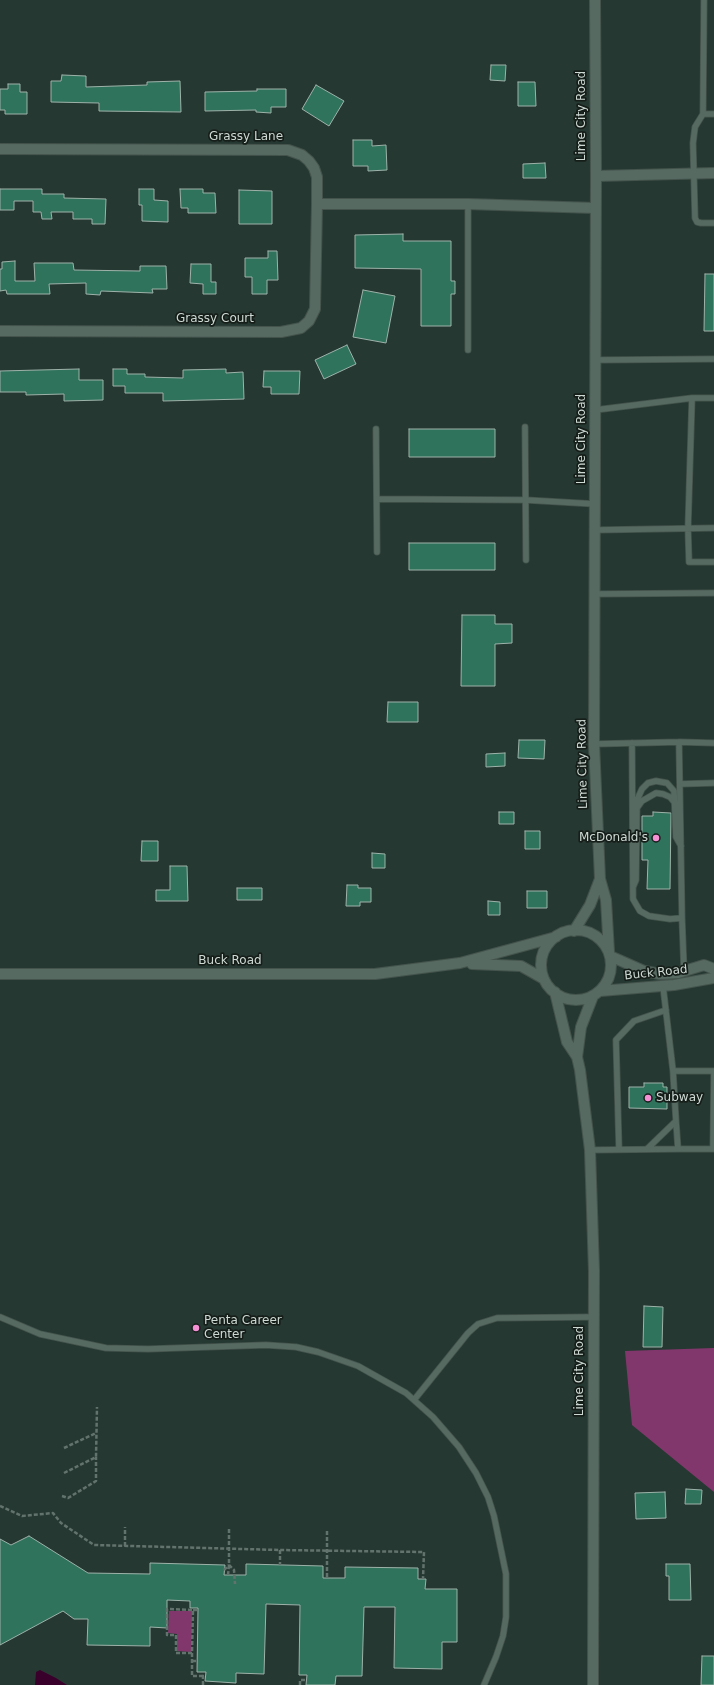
<!DOCTYPE html>
<style>
body{margin:0}
canvas{display:block;background:#263832}
</style>
<canvas width="714" height="1685"></canvas>
<script>
const ctx = document.querySelector('canvas').getContext('2d');
ctx.lineJoin = 'round';
function fill(path, color) { ctx.fillStyle = color; ctx.fill(path, 'evenodd'); }
const toPath = rows => new Path2D(rows.map(r => 'M' + r).join(''));
function strokePath(path, color, width, dash) { ctx.strokeStyle = color; ctx.lineWidth = width; ctx.lineCap = dash ? 'butt' : 'round'; ctx.setLineDash(dash || []); ctx.stroke(path); }
function label(font, color, halo, rows, align = 'center') {
  ctx.font = font + ' "DejaVu Sans",sans-serif'; ctx.lineWidth = 3.5; ctx.setLineDash([]); ctx.textBaseline = 'middle'; ctx.strokeStyle = halo; ctx.fillStyle = color; for (const [text, x, y, turn = 0] of rows) {
    ctx.save(); ctx.translate(x, y); ctx.rotate((+turn || 0) * Math.PI / 180); ctx.textAlign = isNaN(turn) ? turn : align; if (halo) ctx.strokeText(text, 0, 0); ctx.fillText(text, 0, 0); ctx.restore();
  }
}
const green = toPath([
 [714,1348,714,1492,632,1425,625,1351],
 [169,1611,192,1611,191,1652,177,1651,177,1634,168,1633]
]);
const water = toPath([
 [40,1670,56,1678,67,1685,35,1685,36,1672]
]);
const building = toPath([
 [491,65,506,65,505,81,490,80,491,65],
 [62,75,86,76,86,87,147,85,147,82,180,81,181,112,99,111,99,103,51,102,51,81,61,81,62,75],
 [518,82,535,82,536,106,518,106,518,82],
 [8,84,20,84,20,92,27,92,27,114,5,114,5,110,0,110,0,89,8,89,8,84],
 [316,85,344,101,329,126,302,109,316,85],
 [257,89,286,89,286,107,271,107,271,113,256,112,256,110,205,111,205,92,257,91,257,89],
 [353,140,372,140,372,146,386,145,387,170,368,171,368,166,353,166,353,140],
 [545,163,546,178,523,178,523,164,545,163],
 [0,189,42,189,42,194,64,194,64,198,106,199,105,224,92,224,92,219,73,219,73,212,51,212,52,219,42,219,41,212,33,212,33,201,14,201,14,210,0,210,0,189],
 [139,189,154,189,154,200,168,201,168,222,142,221,142,205,139,205,139,189],
 [180,189,203,189,203,193,215,193,216,213,188,213,188,208,181,208,180,189],
 [239,190,272,191,272,224,239,224,239,190],
 [403,234,403,241,451,241,451,281,455,281,455,294,451,294,451,326,421,326,421,269,355,268,355,235,403,234],
 [268,251,277,251,278,280,267,280,267,294,252,294,252,277,245,277,245,258,268,258,268,251],
 [15,261,15,281,35,281,34,263,73,263,74,270,140,271,140,266,166,266,167,289,152,289,153,293,101,291,100,295,86,294,86,283,49,284,50,294,7,294,6,290,0,291,0,269,2,269,2,262,15,261],
 [191,264,211,264,211,282,216,282,216,294,203,294,203,284,190,283,191,264],
 [705,274,714,274,714,331,704,331,705,274],
 [363,290,395,296,386,343,353,337,363,290],
 [347,345,356,364,324,379,315,360,347,345],
 [79,369,79,380,103,380,103,400,64,401,64,394,26,395,26,392,0,392,0,371,79,369],
 [113,369,127,369,127,374,145,374,145,377,183,378,183,370,226,369,226,373,243,372,244,399,163,401,163,393,125,393,125,386,113,386,113,369],
 [264,371,300,371,299,394,271,394,271,387,263,387,264,371],
 [409,429,495,429,495,457,409,457,409,429],
 [409,543,495,543,495,570,409,570,409,543],
 [462,615,495,615,495,624,512,624,512,643,495,644,495,686,461,686,462,615],
 [388,702,418,702,418,722,387,722,388,702],
 [519,740,545,740,544,759,518,758,519,740],
 [505,753,505,766,486,767,486,754,505,753],
 [499,812,514,812,514,824,499,824,499,812],
 [653,812,671,813,670,889,647,889,648,860,642,860,642,816,653,816,653,812],
 [525,831,540,831,540,849,525,849,525,831],
 [142,841,158,841,158,861,141,861,142,841],
 [372,853,385,854,385,868,372,868,372,853],
 [170,866,187,866,188,901,156,901,156,890,170,890,170,866],
 [347,885,358,885,358,888,371,888,371,902,360,902,360,906,346,906,347,885],
 [237,888,262,888,262,900,237,900,237,888],
 [527,891,547,891,547,908,527,908,527,891],
 [488,901,500,902,500,915,488,915,488,901],
 [644,1083,663,1083,663,1087,667,1087,667,1109,629,1108,629,1087,644,1087,644,1083],
 [644,1306,663,1307,662,1347,643,1347,644,1306],
 [686,1489,702,1490,701,1504,685,1504,686,1489],
 [665,1492,666,1518,636,1519,635,1493,665,1492],
 [29,1536,88,1573,150,1574,150,1563,225,1565,224,1575,246,1575,246,1564,323,1566,323,1578,345,1578,345,1567,418,1568,418,1579,426,1579,425,1589,457,1589,457,1642,442,1642,442,1669,394,1668,395,1607,364,1607,362,1676,336,1676,335,1685,306,1685,307,1675,299,1675,300,1605,266,1604,264,1674,236,1673,236,1683,205,1681,206,1672,197,1672,198,1608,190,1608,190,1601,167,1600,167,1628,150,1627,150,1646,87,1645,88,1619,74,1619,63,1611,0,1645,0,1539,11,1545,29,1536],
 [666,1564,690,1564,691,1600,669,1600,669,1576,666,1576,666,1564],
 [702,1656,714,1656,714,1685,701,1685,702,1656]
]);
const path = toPath([
 [64,1448,96,1433],
 [64,1473,96,1457,97,1407],
 [62,1496,68,1498,96,1481,96,1457],
 [0,1506,22,1516,53,1513,61,1523,94,1545,280,1550,424,1552,423,1579],
 [229,1529,229,1565,234,1570,235,1584],
 [327,1531,327,1578],
 [125,1546,125,1527],
 [280,1550,280,1565],
 [224,1570,229,1565],
 [228,1575,229,1565],
 [193,1610,198,1610],
 [192,1653,176,1653,176,1635,167,1635,167,1609,193,1610,192,1653,192,1676,203,1676],
 [192,1661,197,1661],
 [203,1685,203,1676,205,1676],
 [300,1685,300,1680,307,1680]
]);
const service = toPath([
 [703,114,704,0],
 [714,114,703,114,695,127,693,143,695,218,697,222,701,223,714,223],
 [468,350,468,204],
 [595,360,714,359],
 [692,398,688,528,689,562,714,562],
 [595,410,692,398,714,398],
 [525,427,526,560],
 [376,429,377,552],
 [377,499,526,500,595,504],
 [595,530,714,528],
 [595,594,714,593],
 [679,742,714,743],
 [594,744,679,742,682,918,670,919,649,916,640,911,633,899,632,743],
 [680,784,714,783],
 [637,808,642,801,656,793,663,794,670,797,675,803],
 [633,887,636,880,637,800,642,789,648,783,656,781,667,783,674,791,676,837,681,846],
 [682,918,684,971],
 [673,1071,714,1071],
 [648,1148,676,1121,673,1071,663,986],
 [619,1149,616,1040,634,1021,666,1010],
 [678,1149,714,1149],
 [713,1149,714,1071],
 [590,1150,678,1149,676,1121],
 [0,1317,40,1334,106,1348,148,1349,266,1345,296,1347,318,1352,358,1366,406,1393,433,1417,459,1447,476,1473,488,1497,494,1516,506,1574,506,1617,503,1636,496,1657,484,1685],
 [414,1400,468,1333,478,1324,497,1318,593,1317]
]);
const minor = toPath([
 [0,149,288,150,302,155,309,161,314,168,317,177,317,204,468,204,595,208],
 [596,176,714,173],
 [0,331,281,332,301,328,309,321,315,309,317,204]
]);
const tertiary = toPath([
 [595,0,596,176,594,744,600,879,606,900,609,952],
 '541 965a35 35 0 1 1 70 0a35 35 0 1 1-70 0Z',
 [574,931,590,905,600,879],
 [610,956,644,971,660,974,678,973,704,965,714,969],
 [472,964,521,966,544,979],
 [0,974,375,974,460,963,556,937],
 [600,991,674,985,714,978],
 [555,992,567,1042,577,1057,580,1070,590,1150,594,1271,593,1685],
 [577,1057,581,1027,593,996]
]);
const markers = [
 [656,838,4,"#f491d4"],
 [648,1098,4,"#f491d4"],
 [196,1328,4,"#f491d4"]
];
const streetNames = [
 ["Lime City Road",582,116,-90],
 ["Grassy Lane",246,137],
 ["Grassy Court",215,319],
 ["Lime City Road",582,439,-90],
 ["Lime City Road",583,764,-91],
 ["Buck Road",230,961],
 ["Buck Road",656,973,-6],
 ["Lime City Road",580,1371,-90]
];
const poiNames = [
 ["McDonald's",648,838,"right"],
 ["Subway",656,1098],
 ["Penta Career",204,1321],
 ["Center",204,1335]
];
fill(green, '#82376c');
fill(water, '#3a002c');
fill(building, '#30735d');
strokePath(building, '#9db2a9', 1);
strokePath(service, '#44544d', 7);
strokePath(minor, '#44544d', 12);
strokePath(tertiary, '#44544d', 12);
strokePath(path, '#62726c', 2.5, [4, 2]);
strokePath(service, '#566a62', 5.5);
strokePath(minor, '#566a62', 10);
strokePath(tertiary, '#566a62', 10);
for (const [x, y, r, color] of markers) { const dot = new Path2D(); dot.arc(x, y, r, 0, 2 * Math.PI); ctx.fillStyle = color; ctx.fill(dot); strokePath(dot, '#161e1a', 1.5); }
label('12px', '#ced9d4', '#161e1a', streetNames);
label('12px', '#ced9d4', '#161e1a', poiNames, 'left');
</script>
